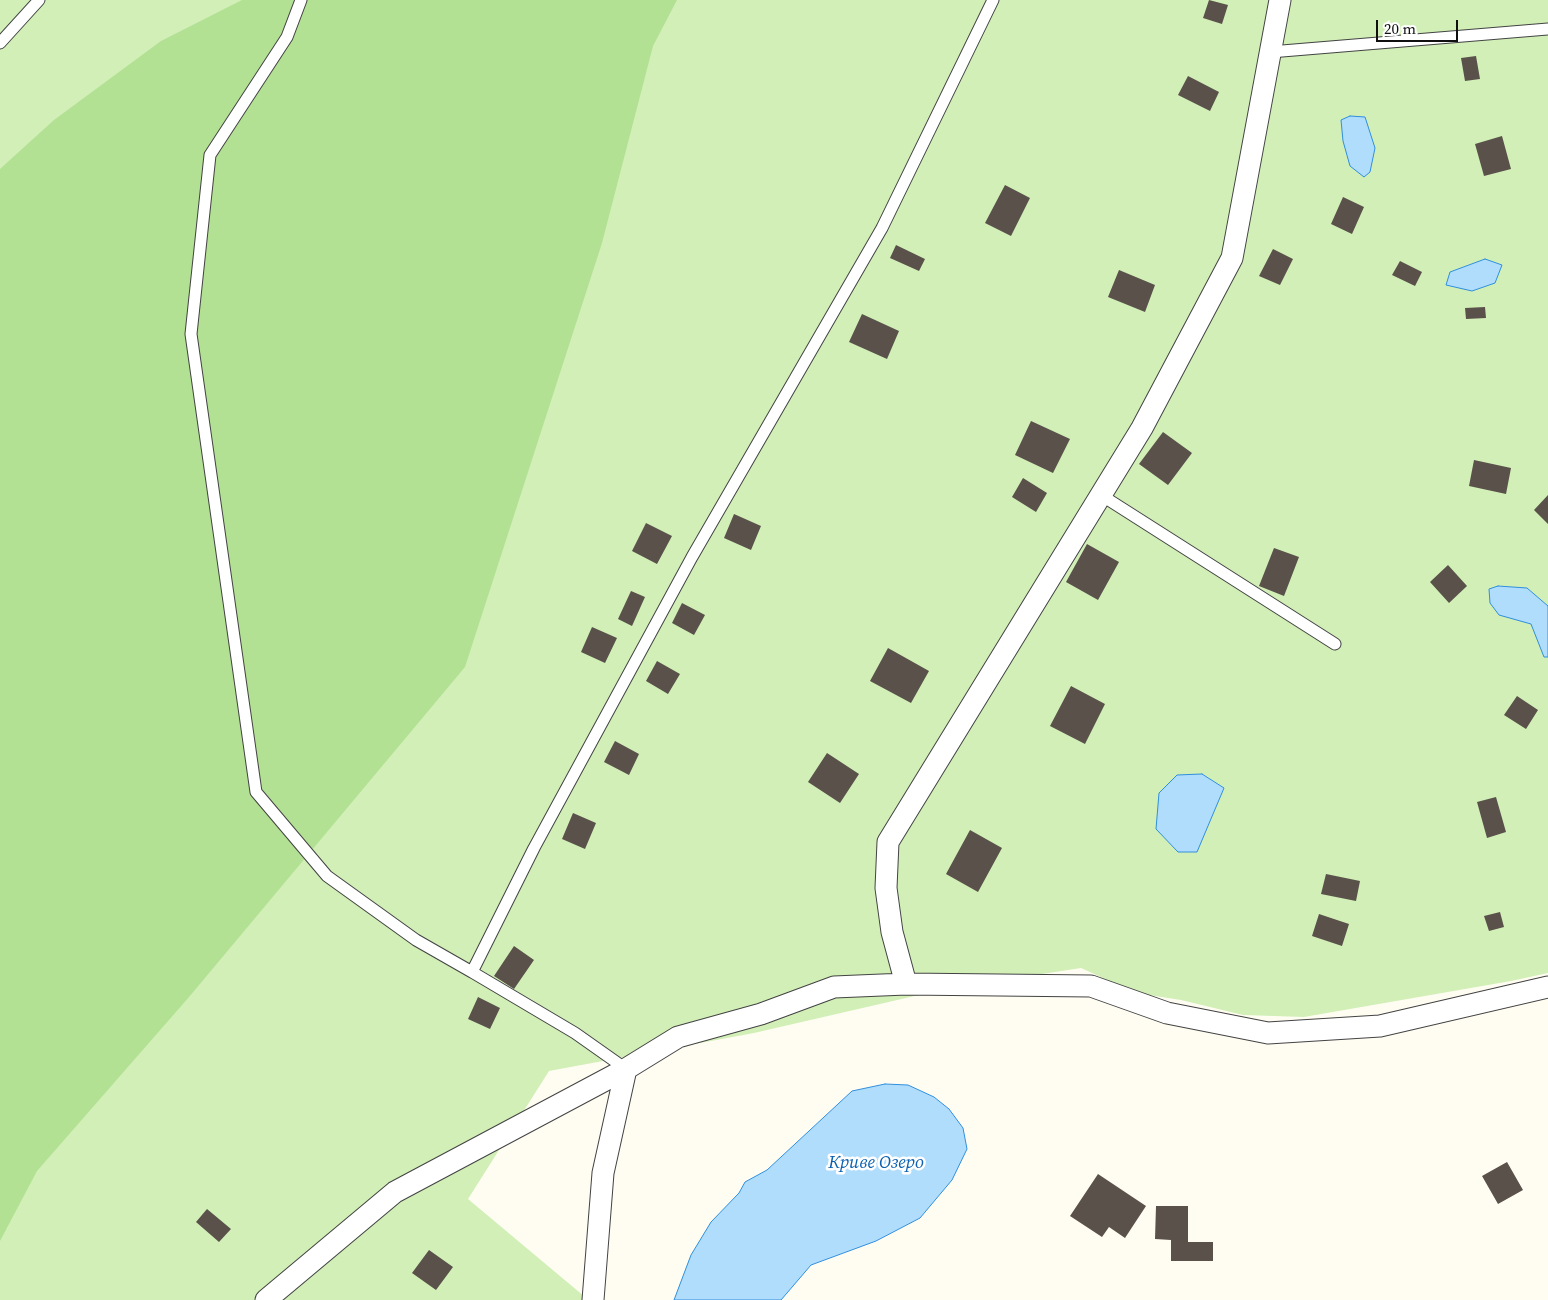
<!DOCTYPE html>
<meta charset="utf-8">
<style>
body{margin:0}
#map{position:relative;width:1548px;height:1300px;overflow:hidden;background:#fffdf2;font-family:"Source Serif 4",serif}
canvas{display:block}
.scale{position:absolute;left:1376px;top:20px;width:82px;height:22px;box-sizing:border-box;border:2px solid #101010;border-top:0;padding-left:6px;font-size:15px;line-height:18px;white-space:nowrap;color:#101010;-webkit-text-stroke:4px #fff;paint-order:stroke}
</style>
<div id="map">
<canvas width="1548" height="1300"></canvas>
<div class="scale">20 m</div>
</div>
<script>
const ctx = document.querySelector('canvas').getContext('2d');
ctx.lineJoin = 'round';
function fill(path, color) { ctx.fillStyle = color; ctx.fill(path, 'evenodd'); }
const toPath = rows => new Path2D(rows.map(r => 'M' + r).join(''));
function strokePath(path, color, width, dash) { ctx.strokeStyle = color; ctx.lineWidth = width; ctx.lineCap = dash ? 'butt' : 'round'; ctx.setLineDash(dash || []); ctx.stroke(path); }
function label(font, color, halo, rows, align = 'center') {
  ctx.font = font + ' "Source Serif 4",serif'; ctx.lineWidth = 5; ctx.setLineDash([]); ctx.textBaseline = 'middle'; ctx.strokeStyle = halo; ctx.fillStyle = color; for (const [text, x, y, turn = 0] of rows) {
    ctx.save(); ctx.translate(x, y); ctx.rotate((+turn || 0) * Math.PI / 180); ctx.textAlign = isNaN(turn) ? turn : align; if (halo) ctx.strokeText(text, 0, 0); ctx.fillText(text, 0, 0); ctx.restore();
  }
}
const green = toPath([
 [0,0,1548,0,1548,973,1511,981,1304,1017,1243,1015,1181,1000,1136,993,1081,968,945,989,754,1033,549,1071,468,1199,585,1297,585,1300,0,1300]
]);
const forest = toPath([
 [242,0,677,0,653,46,602,243,465,667,189,997,37,1171,0,1241,0,169,54,120,161,41]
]);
const water = toPath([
 [1350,116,1365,117,1375,148,1370,172,1364,177,1350,166,1343,141,1341,120,1350,116],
 [1485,259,1502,265,1495,283,1472,291,1446,285,1450,272,1485,259],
 [1498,586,1527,588,1548,606,1548,657,1544,657,1531,624,1499,615,1490,603,1489,589,1498,586],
 [1202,774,1224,788,1197,852,1178,852,1156,829,1159,793,1177,775,1202,774],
 [885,1084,908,1085,934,1097,949,1109,963,1128,967,1149,952,1180,920,1218,876,1241,811,1265,781,1300,674,1300,691,1255,711,1222,739,1193,745,1182,767,1170,852,1091,885,1084]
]);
const building = toPath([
 [1209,0,1228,5,1222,24,1203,18],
 [1476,56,1480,79,1465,81,1461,58],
 [1188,76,1219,92,1210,111,1178,95],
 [1502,136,1511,169,1484,176,1475,144],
 [1005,185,1030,198,1011,236,985,223],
 [1343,197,1364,207,1352,234,1331,224],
 [896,245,925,259,919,271,890,258],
 [1273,249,1293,259,1280,285,1259,276],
 [1400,261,1422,272,1415,286,1392,275],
 [1119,270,1155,285,1145,312,1108,297],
 [1485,307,1486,318,1466,319,1465,308],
 [862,314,899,331,887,359,849,342],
 [1031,421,1070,439,1053,473,1015,455],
 [1163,432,1192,453,1168,485,1139,464],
 [1474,460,1511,468,1506,494,1469,486],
 [1023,478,1047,493,1036,512,1012,497],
 [1548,495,1548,524,1534,510],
 [734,514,761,526,751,550,724,538],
 [646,523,672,536,657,564,632,551],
 [1087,544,1119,562,1098,600,1066,582],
 [1274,548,1299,557,1284,596,1259,586],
 [1448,565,1467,586,1449,603,1430,582],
 [631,591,645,597,632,626,618,619],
 [682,603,705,615,694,635,672,623],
 [592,627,617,638,605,663,581,652],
 [888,648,929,671,911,703,870,681],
 [657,661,680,674,668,694,646,681],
 [1071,686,1105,704,1085,744,1050,726],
 [1517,696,1538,710,1526,729,1504,715],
 [615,741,639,754,629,775,604,762],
 [827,753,859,774,840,803,808,782],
 [1496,797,1506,832,1487,838,1477,802],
 [573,813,596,823,585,849,562,839],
 [970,830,1002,848,978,892,946,874],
 [1326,874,1360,881,1356,901,1321,894],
 [1500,912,1504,927,1489,931,1484,916],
 [1319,914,1349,924,1342,946,1312,936],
 [514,946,534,960,514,989,494,976],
 [478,997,500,1008,490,1029,468,1019],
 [1507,1162,1523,1190,1498,1204,1482,1176],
 [1098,1174,1146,1206,1125,1238,1109,1227,1102,1237,1070,1216],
 [1156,1206,1188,1206,1188,1242,1213,1242,1213,1261,1171,1261,1171,1240,1155,1239],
 [207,1209,231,1229,219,1242,196,1222],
 [429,1250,453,1267,436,1290,412,1273]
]);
const service = toPath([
 [301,0,287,37,210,155,191,334,256,792,327,876,416,940,472,972],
 [0,43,39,0],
 [1270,52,1548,29],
 [1101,495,1335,644],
 [626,1069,575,1033,472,972,534,848,692,557,882,228,993,0]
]);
const minor = toPath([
 [906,984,892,932,886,888,888,842,1142,428,1232,258,1280,0],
 [266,1300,395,1192,626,1069,678,1037,761,1014,834,987,906,984,1091,986,1167,1013,1268,1033,1380,1026,1548,987],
 [593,1300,603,1173,626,1069]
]);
const waterNames = [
 ["Криве Озеро",876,1163]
];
fill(green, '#d1efb7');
fill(forest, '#b3e194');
fill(water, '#b1ddfd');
strokePath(water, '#308fdc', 1);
fill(building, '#5a514b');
strokePath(service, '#434343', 13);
strokePath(minor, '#434343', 23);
strokePath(service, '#fff', 11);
strokePath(minor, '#fff', 21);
label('italic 18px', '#0a60b1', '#fff', waterNames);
</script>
